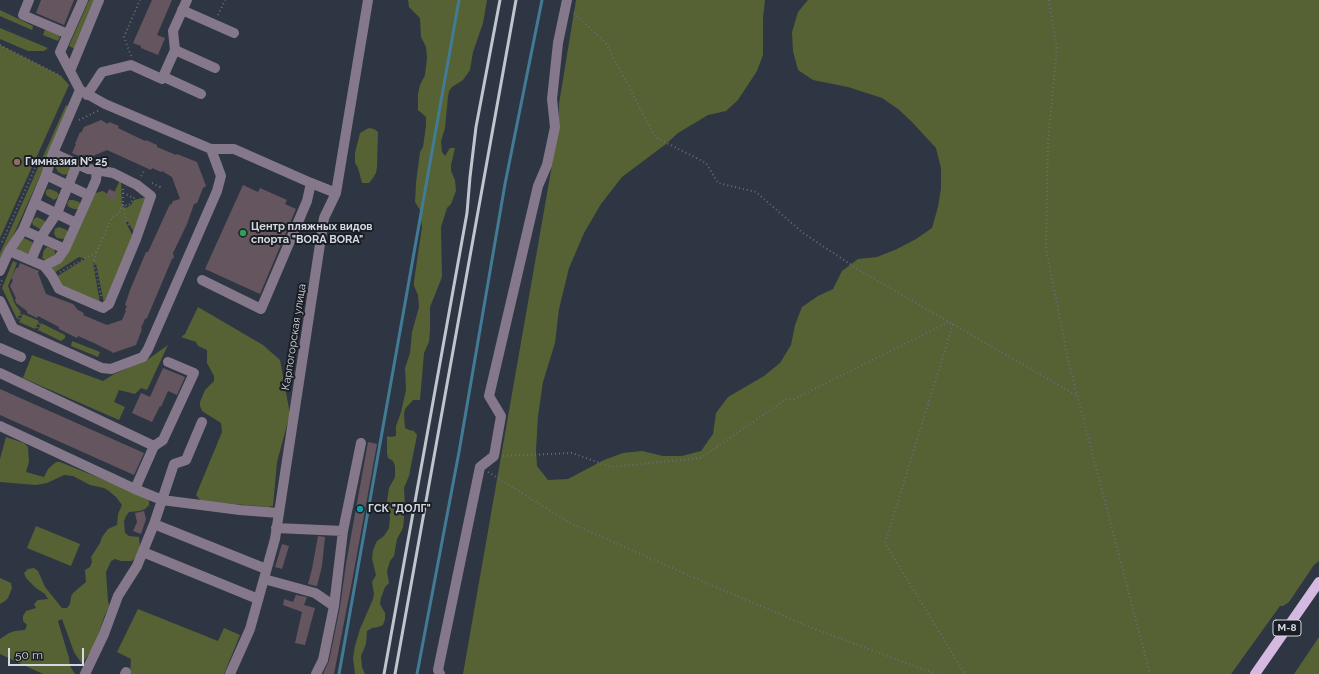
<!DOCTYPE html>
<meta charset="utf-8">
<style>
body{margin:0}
#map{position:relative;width:1319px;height:674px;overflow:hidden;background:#2f3643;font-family:Raleway,sans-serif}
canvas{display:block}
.scale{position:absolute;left:8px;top:648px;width:76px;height:18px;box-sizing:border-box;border:2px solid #d4d9e1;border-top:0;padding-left:5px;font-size:12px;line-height:14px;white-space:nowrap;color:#d4d9e1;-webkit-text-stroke:3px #1a1e24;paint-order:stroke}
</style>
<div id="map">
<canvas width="1319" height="674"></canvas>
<div class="scale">50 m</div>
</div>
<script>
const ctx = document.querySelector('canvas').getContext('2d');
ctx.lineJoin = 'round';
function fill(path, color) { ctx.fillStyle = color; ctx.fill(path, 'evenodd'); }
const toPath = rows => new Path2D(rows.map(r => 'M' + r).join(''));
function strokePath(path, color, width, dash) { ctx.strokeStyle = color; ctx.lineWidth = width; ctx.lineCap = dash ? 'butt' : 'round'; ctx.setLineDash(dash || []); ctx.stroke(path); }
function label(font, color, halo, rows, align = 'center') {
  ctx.font = font + ' Raleway,sans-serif'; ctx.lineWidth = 4; ctx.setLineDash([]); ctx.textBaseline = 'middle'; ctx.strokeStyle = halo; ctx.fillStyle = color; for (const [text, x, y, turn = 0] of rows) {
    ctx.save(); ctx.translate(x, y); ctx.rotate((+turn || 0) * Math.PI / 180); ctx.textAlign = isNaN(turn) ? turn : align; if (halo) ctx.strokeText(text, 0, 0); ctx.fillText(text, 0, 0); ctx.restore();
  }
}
const green = toPath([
 [89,0,96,0,75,49,69,46],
 [408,0,487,0,483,23,473,52,470,70,463,80,452,87,449,91,448,97,445,128,441,141,442,152,445,156,450,148,455,148,451,165,451,171,455,180,456,191,451,204,447,208,441,227,442,277,430,307,430,330,429,342,424,353,420,400,413,400,405,409,404,415,405,428,409,430,414,431,417,435,409,476,404,488,405,508,403,528,397,539,394,556,390,561,387,571,389,583,385,587,381,598,380,604,385,613,385,619,383,625,378,627,372,628,367,631,366,644,361,656,362,667,365,674,355,674,353,658,355,646,360,629,373,599,374,594,372,582,376,575,372,559,373,550,377,541,384,536,389,528,390,518,387,501,389,488,395,477,395,466,393,461,388,458,387,453,387,436,391,437,396,436,396,426,401,412,406,390,405,368,410,353,412,332,419,307,418,295,414,286,414,281,422,227,420,210,415,202,416,183,420,152,423,147,426,126,426,117,418,110,418,94,420,85,425,75,427,58,426,47,421,37,420,18,409,7],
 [576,0,765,0,763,18,763,55,757,71,738,100,726,111,708,115,678,133,666,144,622,177,601,204,584,233,569,268,559,309,555,343,543,382,538,416,536,450,537,466,548,480,568,479,604,460,623,453,642,451,663,456,682,456,701,451,713,434,716,413,728,397,764,376,780,363,791,345,795,325,802,307,818,296,833,289,842,271,858,259,877,257,897,249,916,239,932,228,938,207,941,188,941,168,936,148,911,121,898,109,882,98,848,87,813,80,798,70,793,51,792,32,798,12,808,0,1319,0,1319,561,1314,565,1289,602,1283,606,1280,606,1231,674,463,674,552,165,559,127,559,104],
 [0,10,33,26,32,30,0,16],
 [0,28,48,48,44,51,28,51,0,39],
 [45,29,58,34,60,37,58,41,43,35],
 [0,45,61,76,69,85,0,238],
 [66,105,71,107,0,265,0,253],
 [369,128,374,129,378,132,377,167,376,173,373,178,369,183,362,183,358,168,355,163,355,153,360,133,365,130],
 [61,162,69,165,71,169,70,173,64,175,58,172,56,168,57,165],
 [120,180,121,180,122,206,126,208,131,205,134,200,151,196,135,234,128,222,125,221,133,236,104,303,96,264,93,263,100,303,60,285,56,277,85,259,79,257,54,273,51,266,92,194,103,191,112,197],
 [50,189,57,192,59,195,57,198,54,200,46,195,46,190],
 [69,200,73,200,79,202,81,205,79,209,74,209,69,207,67,204],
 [37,217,45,221,45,227,40,229,33,225,32,222,34,219],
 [59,227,67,230,68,235,67,238,63,239,57,238,54,234,55,229],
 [22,237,32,242,33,244,30,252,28,254,17,250,16,247],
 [47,247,54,249,55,252,55,255,49,262,42,258,44,250],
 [13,261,17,263,8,286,15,304,21,312,17,319,2,288],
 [198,307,263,345,280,360,290,414,277,462,273,506,268,507,201,501,196,495,222,432,221,423,202,411,200,406,200,402,205,390,214,381,214,376,207,363,207,350,198,346,196,342,181,337,185,334],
 [23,314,39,321,35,329,19,322],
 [41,323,65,335,65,338,61,341,38,330],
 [72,341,100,352,98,357,71,346],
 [168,345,147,390,141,388,135,394,119,390,114,402,125,407,119,420,23,378,32,355,103,381,114,374,147,360],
 [6,437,24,443,28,447,29,462,26,472,44,477,48,469,56,462,60,462,149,498,149,505,145,509,140,511,129,512,126,516,124,521,125,533,129,536,139,537,140,548,136,557,132,561,121,561,115,559,111,561,106,572,108,601,109,606,104,617,98,637,93,648,82,664,74,652,62,619,58,621,69,658,70,666,75,674,43,674,0,654,0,639,9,633,15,631,25,630,27,625,23,621,23,616,26,611,36,608,34,604,38,600,48,599,45,594,36,588,26,578,24,573,28,569,34,568,38,571,45,587,62,608,67,608,70,604,71,597,73,593,86,582,85,570,90,567,92,562,91,557,100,543,102,537,108,529,117,525,118,514,122,505,116,497,109,491,104,488,90,485,73,476,64,475,47,483,36,485,0,482,0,459],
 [36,526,80,544,71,566,27,548],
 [0,578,11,583,12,588,8,598,5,601,0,604],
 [138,609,218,641,224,628,240,635,224,674,130,674,131,659,117,652],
 [1319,637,1319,674,1294,674]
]);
const stream = toPath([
 [339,674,459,0],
 [417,674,459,452,505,184,542,0]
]);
const building = toPath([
 [41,0,74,0,64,25,36,13],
 [152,0,172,0,157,35,165,38,158,55,141,48,141,46,133,43],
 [101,120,108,124,109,122,119,126,118,128,145,141,146,140,157,145,157,147,176,155,177,154,197,162,206,186,203,188,197,203,194,204,187,224,173,253,174,258,172,259,147,318,145,319,141,328,142,329,136,345,113,353,112,352,94,343,78,336,77,338,59,329,59,327,38,316,37,318,27,313,27,311,16,303,15,299,16,298,10,286,13,280,11,278,16,268,18,268,20,263,39,271,38,273,46,294,73,304,78,310,84,313,83,315,107,325,122,320,126,311,125,310,127,306,125,305,130,290,146,252,148,252,170,204,171,205,173,201,180,199,172,177,162,171,161,172,152,168,151,170,107,150,93,156,90,161,72,153,76,144,75,144,80,132,81,133,84,127],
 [243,185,258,192,260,188,287,200,285,204,296,209,260,294,205,269],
 [109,189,117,193,114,200,106,196],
 [163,368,185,377,177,395,168,391,161,407,160,406,152,422,132,413,141,393,150,397],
 [0,389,144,453,134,475,0,415],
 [368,442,377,444,353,576,334,674,323,674,329,661,340,607,346,564],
 [144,511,146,519,141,534,133,531,137,522,135,513],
 [318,536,325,537,322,566,317,586,316,586,308,584,312,569],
 [282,544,289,546,282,569,275,567],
 [296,595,307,597,304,605,315,608,305,645,295,643,302,612,283,605,284,599,293,602]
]);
const path = toPath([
 [1049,0,1057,47,1048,142,1046,249,1069,364,1150,674],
 [574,13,606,43,655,137,706,163,718,183,756,192,803,233,859,270,1076,395],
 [218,15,225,0],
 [0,45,61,76],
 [131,56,124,37,140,0],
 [79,120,98,111],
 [141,176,144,171],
 [152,183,160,187,159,190],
 [123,189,123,204,126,221,130,227],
 [123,193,134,198],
 [2,242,40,157],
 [60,272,97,252],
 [0,285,2,280],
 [101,296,94,262,97,251,112,217,119,213,123,204,127,206,130,204,134,198,137,197],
 [19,319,21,314],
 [953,324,885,543,965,674],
 [37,328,40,322],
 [503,456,572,453,611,467,701,458,782,402,785,399,794,399,949,322],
 [488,472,570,523,711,585,820,631,936,674]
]);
const minor = toPath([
 [29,0,23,15,68,34],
 [182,10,234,33],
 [175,50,215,68],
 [70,71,99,0],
 [164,77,201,94],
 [87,95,102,72,131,65,162,79,175,50,173,31,187,0],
 [211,149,234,149,311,183,336,193],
 [46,175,88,195],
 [35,203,76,223],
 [23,230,65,249],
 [9,251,44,266,58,259,65,249,96,180,97,170,88,169,53,153],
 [31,260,41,237,57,213,77,164],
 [44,266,52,276,59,289,103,308,109,304,136,239,151,196,137,185,113,173,97,170],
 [0,271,9,251,23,230,46,175,53,153,80,90],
 [202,280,261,309,307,201,311,183],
 [0,301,13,328,102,368,111,369,143,357,148,349,217,191,221,176,211,149,105,104,80,90,60,52,83,0],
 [0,348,21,357],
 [0,373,154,446,135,489,0,426],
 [154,446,163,440,194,373,168,362],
 [135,489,162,500,240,510,279,513],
 [154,524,266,569],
 [276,528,343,531],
 [143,552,258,599],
 [264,579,315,593,334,606],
 [85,674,104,634,118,596,137,566,154,524,174,464,186,460,202,422],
 [125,674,126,672],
 [230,674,250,629,275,539,324,218,336,193,368,0],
 [316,674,323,660,334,606,343,531,361,443],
 [440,674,438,670,480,467,494,456,501,416,489,396,538,186,547,165,555,127,552,99,558,43,567,0]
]);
const major = toPath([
 [1255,674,1319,582]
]);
const rail = toPath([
 [384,674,467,213,470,177,476,127,500,0],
 [395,674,516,0]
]);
const markers = [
 [17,162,4,"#8d6e63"],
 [243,233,4,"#2e9e5b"],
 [360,509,4,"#0f9aa8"]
];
const shields = [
 [1287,628,28]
];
const shieldNames = [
 ["М-8",1287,628]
];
const poiNames = [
 ["Гимназия № 25",25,162],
 ["Центр пляжных видов",251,227],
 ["спорта \"BORA BORA\"",251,240],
 ["ГСК \"ДОЛГ\"",368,509]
];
const streetNames = [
 ["Карпогорская улица",294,337,-81]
];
fill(green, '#566134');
strokePath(stream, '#417b95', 3);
fill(building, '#65555f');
strokePath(path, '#686e79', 2, [1, 3]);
strokePath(minor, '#86788b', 10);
strokePath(major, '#d5b9e0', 10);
strokePath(rail, '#c0c6ce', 3);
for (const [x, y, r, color] of markers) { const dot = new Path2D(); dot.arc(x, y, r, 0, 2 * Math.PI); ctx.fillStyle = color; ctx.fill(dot); strokePath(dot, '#1a1e24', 1.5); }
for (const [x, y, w] of shields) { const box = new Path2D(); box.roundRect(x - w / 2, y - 8, w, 16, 3); ctx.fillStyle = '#1a1e24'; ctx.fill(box); strokePath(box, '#d4d9e1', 1); }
label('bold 10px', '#d4d9e1', null, shieldNames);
label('bold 11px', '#d4d9e1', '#1a1e24', poiNames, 'left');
label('11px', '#d4d9e1', '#1a1e24', streetNames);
</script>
